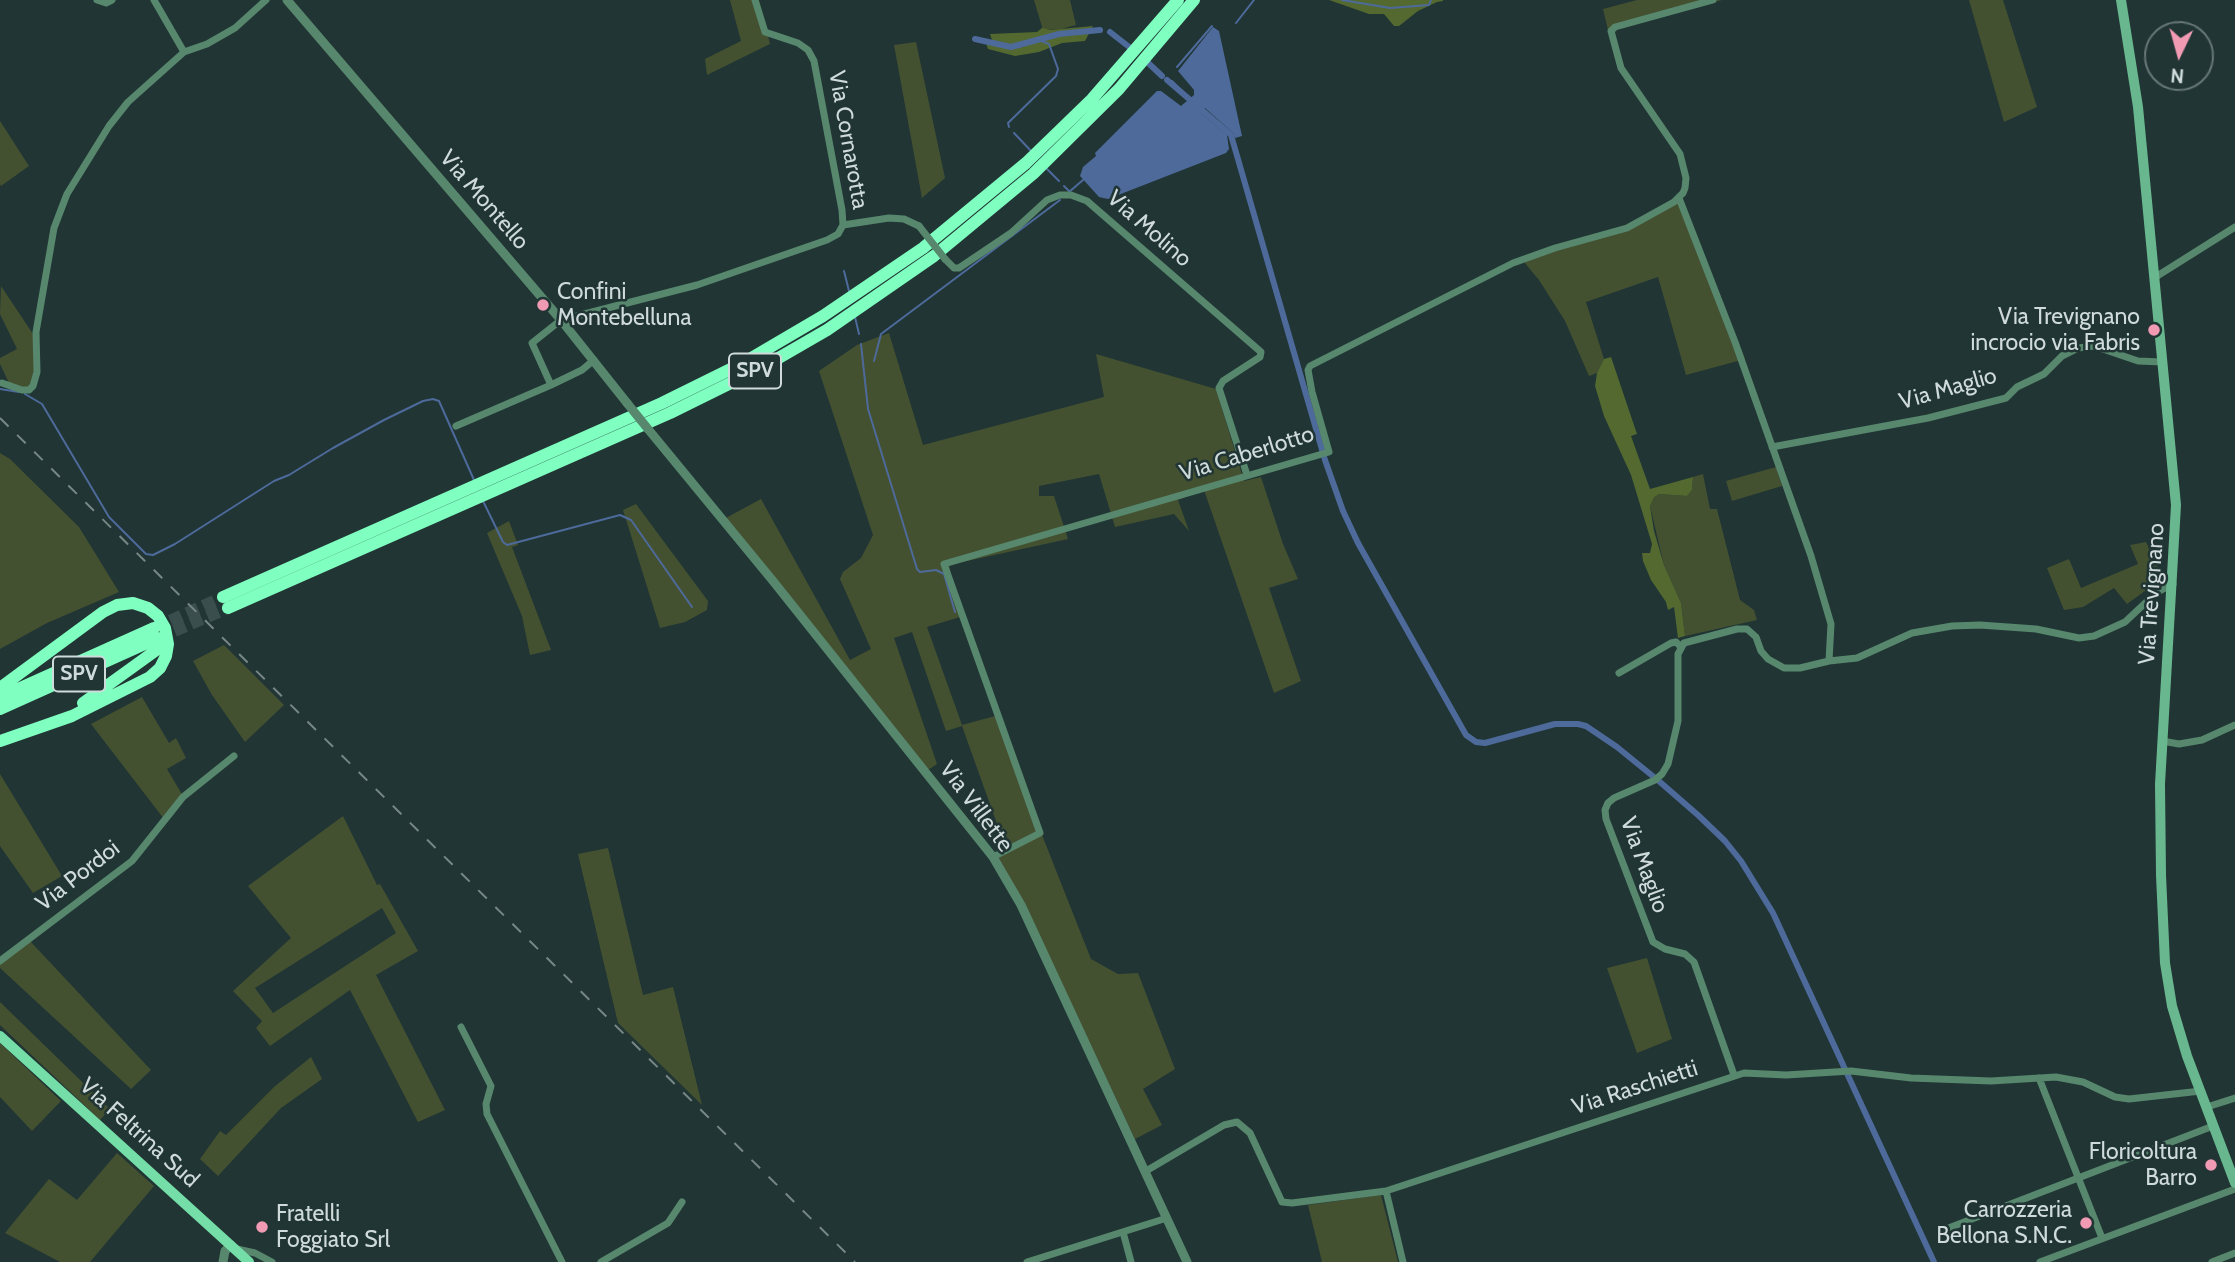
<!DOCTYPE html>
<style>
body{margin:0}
#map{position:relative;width:2235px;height:1262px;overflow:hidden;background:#203534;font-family:Cabin,sans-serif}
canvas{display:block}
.north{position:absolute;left:2144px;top:21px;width:70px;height:70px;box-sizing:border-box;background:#203534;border:2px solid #667776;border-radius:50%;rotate:185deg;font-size:19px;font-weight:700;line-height:28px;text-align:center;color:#cfdbda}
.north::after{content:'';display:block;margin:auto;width:24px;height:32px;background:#f19ab4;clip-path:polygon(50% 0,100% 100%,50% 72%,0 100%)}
</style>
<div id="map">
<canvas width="2235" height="1262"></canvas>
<div class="north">N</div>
</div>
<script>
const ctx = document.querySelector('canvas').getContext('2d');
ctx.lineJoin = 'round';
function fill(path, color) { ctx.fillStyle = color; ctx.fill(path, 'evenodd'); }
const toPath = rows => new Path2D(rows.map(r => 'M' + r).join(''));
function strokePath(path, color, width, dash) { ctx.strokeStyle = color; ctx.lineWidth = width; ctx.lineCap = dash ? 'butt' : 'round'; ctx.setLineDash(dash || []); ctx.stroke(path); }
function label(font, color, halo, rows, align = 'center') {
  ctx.font = font + ' Cabin,sans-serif'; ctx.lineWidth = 5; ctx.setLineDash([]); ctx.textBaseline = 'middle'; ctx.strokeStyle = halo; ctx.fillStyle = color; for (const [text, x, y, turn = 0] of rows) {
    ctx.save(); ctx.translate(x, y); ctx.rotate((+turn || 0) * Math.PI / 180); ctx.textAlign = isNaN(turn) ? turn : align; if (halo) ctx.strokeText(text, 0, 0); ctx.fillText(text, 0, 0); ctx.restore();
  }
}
const green = toPath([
 [730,0,759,0,770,44,707,75,705,59,741,41],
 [1034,0,1070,0,1076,25,1061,29,1043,30],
 [1637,0,1722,0,1608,30,1603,9],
 [1969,0,2003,0,2037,107,2004,122],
 [916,42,945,178,922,198,894,45],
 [0,121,29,166,1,186,0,184],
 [1682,198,1745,359,1686,375,1658,277,1586,302,1604,359,1597,373,1589,376,1565,321,1539,280,1524,262,1560,248,1626,230],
 [1,286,33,334,35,367,30,385,26,388,9,383,0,364,0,358,17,349,0,314],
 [889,333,923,445,1104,397,1096,354,1216,389,1244,481,1261,477,1283,544,1298,579,1269,588,1301,681,1274,693,1204,490,1178,500,1189,531,1174,514,1115,527,1099,474,1039,486,1039,496,1054,496,1068,539,949,565,960,617,927,627,962,725,995,716,1091,959,1118,974,1138,973,1175,1069,1143,1089,1162,1125,1135,1139,1023,902,993,854,1006,849,962,726,946,731,912,632,894,638,937,764,928,770,724,519,761,499,850,660,871,649,840,579,843,572,861,558,873,535,819,371,857,345],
 [0,453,10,459,79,527,119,592,47,623,0,649],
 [1776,467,1782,486,1732,501,1726,481],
 [1703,474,1710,509,1717,509,1740,600,1754,610,1757,620,1685,636,1681,603,1664,565,1650,506,1654,496,1659,494,1687,496,1692,490,1693,477],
 [636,504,708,601,707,610,685,622,660,628,623,510],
 [509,521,518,545,512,547,551,650,530,655,522,616,487,533],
 [2146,542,2163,578,2127,604,2114,588,2083,607,2064,610,2047,568,2069,559,2081,588,2138,564,2130,545],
 [224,645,284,705,245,742,212,695,193,661],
 [142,697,169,743,176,738,186,758,167,769,183,796,164,819,91,724],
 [0,774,62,876,33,893,0,846],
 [343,816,377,885,380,884,418,951,376,975,445,1110,418,1122,350,990,270,1046,256,1028,262,1021,233,991,291,938,248,886],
 [382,908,396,933,273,1013,255,988],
 [608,848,643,995,673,987,702,1105,618,1023,578,854],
 [30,941,151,1070,131,1089,0,968,0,964],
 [1647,958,1672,1039,1637,1053,1607,968],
 [0,1002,110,1109,100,1120,0,1025],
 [0,1043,61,1101,32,1131,0,1097],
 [311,1057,322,1079,281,1108,218,1176,200,1159,220,1131,226,1135,274,1087],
 [117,1153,154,1186,90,1262,60,1262,5,1233,49,1179,77,1200],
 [1381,1195,1398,1262,1322,1262,1308,1205]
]);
const forest = toPath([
 [1329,0,1443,0,1443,1,1437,2,1418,11,1399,26,1394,26,1384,14,1369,14],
 [1093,26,1085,41,1062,43,1039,52,1015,56,988,49,985,40,1000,43,992,40,990,34,1037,32,1042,28,1050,30],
 [1611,357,1637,434,1631,436,1650,489,1693,477,1692,490,1687,496,1659,494,1654,497,1650,506,1654,531,1664,565,1681,603,1685,636,1678,638,1674,607,1668,610,1666,602,1651,580,1643,561,1642,553,1650,553,1652,544,1631,475,1604,416,1595,386,1597,373,1604,359]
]);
const water = toPath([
 [1213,27,1219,31,1242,136,1235,138,1233,133,1205,108,1201,113,1227,135,1229,149,1226,153,1108,199,1099,197,1080,176,1083,167,1096,156,1095,153,1157,91,1161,91,1181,106,1194,95,1194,90,1178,71]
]);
const stream = toPath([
 [1342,0,1390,8,1429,5,1431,0],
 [1236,23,1254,0],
 [1177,67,1212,26],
 [1172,81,1186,95],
 [1009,127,1008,123,1056,76,1058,69,1049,44,1039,40],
 [1014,133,1032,152],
 [1047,169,1059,181],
 [1064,186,1069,191],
 [1069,192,1083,180],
 [844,271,849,291],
 [855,317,859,334],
 [861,344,868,409,917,569,920,572,936,570,944,574,955,612],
 [874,361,881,334,1060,200],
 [0,389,19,392],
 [25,394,42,404,109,517,146,554,153,555,175,544,274,481,289,475,333,448,384,420,423,401,433,399,439,401,474,480],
 [483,501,503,542,507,545,620,515,631,520,692,607]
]);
const canal = toPath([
 [1110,32,1133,50],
 [975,39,1011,47,1059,34,1100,30],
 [1144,59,1162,76],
 [1167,80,1231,135,1325,460,1343,511,1358,543,1466,735,1476,742,1485,743,1555,724,1578,724,1586,726,1617,747,1660,782,1699,816,1725,841,1741,861,1773,913,1934,1262]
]);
const motorwayTunnel = toPath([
 [154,628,223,597],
 [158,638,228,608]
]);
const minor = toPath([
 [97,0,106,3,112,0],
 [154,0,184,52],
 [1679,198,1735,342,1811,556,1831,624,1829,661,1800,668,1784,668,1768,659,1761,651,1756,637,1747,629,1737,629,1684,643,1678,654,1678,721,1668,764,1662,774,1655,780,1614,798,1608,803,1605,810,1606,819,1653,942,1665,949,1685,954,1694,962,1734,1075],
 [843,225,889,218,904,219,919,226],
 [945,259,954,268,959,268,1011,233,1047,200,1060,195,1071,195,1087,201,1261,352,1260,357,1223,381,1219,388,1247,475],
 [2154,278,2235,227],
 [2,383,22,390,29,390,33,386,37,372,36,332,54,228,67,194,109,126,128,102,184,52,207,44,235,28,266,0],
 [551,385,582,370,594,360],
 [456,426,551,385,532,343,561,320,697,285,827,240,838,234,843,225,842,210,814,61,808,50,798,43,765,32,755,0],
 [1772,447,1928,418,2006,398,2017,387,2044,374,2062,356,2078,348,2094,346,2138,361,2162,362],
 [1829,661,1857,658,1912,633,1952,626,1980,625,2036,629,2079,638,2094,636,2125,622,2157,592,2173,584],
 [1619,673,1671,643,1676,642,1681,647],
 [2162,741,2179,744,2202,740,2235,725],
 [993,857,1040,833,944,564,1329,452,1312,392,1308,370,1310,366,1513,263,1555,248,1627,228,1674,202,1683,193,1685,188,1686,178,1680,154,1621,68,1611,31,1615,27,1713,0],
 [0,961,132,861,183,797,234,756],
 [461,1027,491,1086,486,1104,487,1114,562,1262],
 [2039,1078,2102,1238],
 [2207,1107,2235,1098],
 [1146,1171,1224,1125,1237,1122,1250,1133,1282,1202,1292,1203,1386,1191,1744,1073,1786,1075,1851,1071,1911,1078,1991,1081,2056,1077,2083,1082,2115,1097,2129,1099,2201,1091],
 [1386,1191,1403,1262],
 [1946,1229,2213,1126],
 [1123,1232,1131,1262],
 [237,1249,255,1253,272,1262],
 [601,1262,668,1223,682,1202],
 [1027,1262,1167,1218],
 [2040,1262,2235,1189],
 [2212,1262,2235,1253]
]);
const tertiary = toPath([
 [287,0,561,320,627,403],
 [648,429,773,581,993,857,1021,905,1187,1262],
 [223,1262,225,1251,231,1245]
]);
const secondary = toPath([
 [2121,0,2138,107,2176,505,2160,784,2161,875,2165,963,2172,1006,2187,1056,2235,1183]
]);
const primary = toPath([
 [0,1036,249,1262]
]);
const motorway = toPath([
 [223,597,662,403,743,363,823,316,923,248,1026,163,1092,99,1178,0],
 [228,608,670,413,763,367,827,330,934,256,1033,174,1119,89,1194,0],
 [0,688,103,612,117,605,133,603,148,608,158,616,165,628,168,644,166,656,160,668,150,677,72,716,0,741],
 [0,697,154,628],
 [83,703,162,646],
 [0,709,158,638]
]);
const rail = toPath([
 [0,418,855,1262]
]);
const minorBridge = toPath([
 [919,226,945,259]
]);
const tertiaryBridge = toPath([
 [627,403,648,429]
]);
const markers = [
 [543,305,7,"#f19ab4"],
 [2154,330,7,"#f19ab4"],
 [2211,1165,7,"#f19ab4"],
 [2086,1223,7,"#f19ab4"],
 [262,1227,7,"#f19ab4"]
];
const shields = [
 [755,371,52],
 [79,674,52]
];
const shieldNames = [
 ["SPV",755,371],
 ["SPV",79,674]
];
const streetNames = [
 ["Via Cornarotta",848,140,80],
 ["Via Montello",484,200,49],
 ["Via Molino",1149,229,41],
 ["Via Maglio",1948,389,-16],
 ["Via Caberlotto",1247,454,-17],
 ["Via Trevignano",2152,594,-86],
 ["Via Villette",976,807,53],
 ["Via Maglio",1644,865,70],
 ["Via Pordoi",78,876,-38],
 ["Via Raschietti",1635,1088,-18],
 ["Via Feltrina Sud",139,1133,42]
];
const poiNames = [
 ["Confini",557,292,"left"],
 ["Montebelluna",557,318,"left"],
 ["Via Trevignano",2140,317],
 ["incrocio via Fabris",2140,343],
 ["Floricoltura",2197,1152],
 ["Barro",2197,1178],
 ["Carrozzeria",2072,1210],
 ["Bellona S.N.C.",2072,1236],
 ["Fratelli",276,1214,"left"],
 ["Foggiato Srl",276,1240,"left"]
];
fill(green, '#445131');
fill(forest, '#536930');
fill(water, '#4d6a9b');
strokePath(stream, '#4d6a9b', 2);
strokePath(canal, '#4d6a9b', 6);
strokePath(motorwayTunnel, '#3a4e4d', 12, [12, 6]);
strokePath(minor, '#57876d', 7);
strokePath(tertiary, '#57876d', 9);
strokePath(secondary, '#69b78f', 10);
strokePath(primary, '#75dda8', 10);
strokePath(motorway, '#7fffc0', 12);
strokePath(rail, '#778786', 2, [12, 12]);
strokePath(minorBridge, '#57876d', 7);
strokePath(tertiaryBridge, '#57876d', 9);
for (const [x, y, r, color] of markers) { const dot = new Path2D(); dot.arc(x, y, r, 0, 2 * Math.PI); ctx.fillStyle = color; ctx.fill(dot); strokePath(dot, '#203534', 2.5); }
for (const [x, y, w] of shields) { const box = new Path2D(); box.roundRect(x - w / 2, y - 17.5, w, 35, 5); ctx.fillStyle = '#203534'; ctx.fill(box); strokePath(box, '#cfdbda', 2); }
label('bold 21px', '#cfdbda', null, shieldNames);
label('23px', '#cfdbda', '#203534', streetNames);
label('23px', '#cfdbda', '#203534', poiNames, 'right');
</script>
